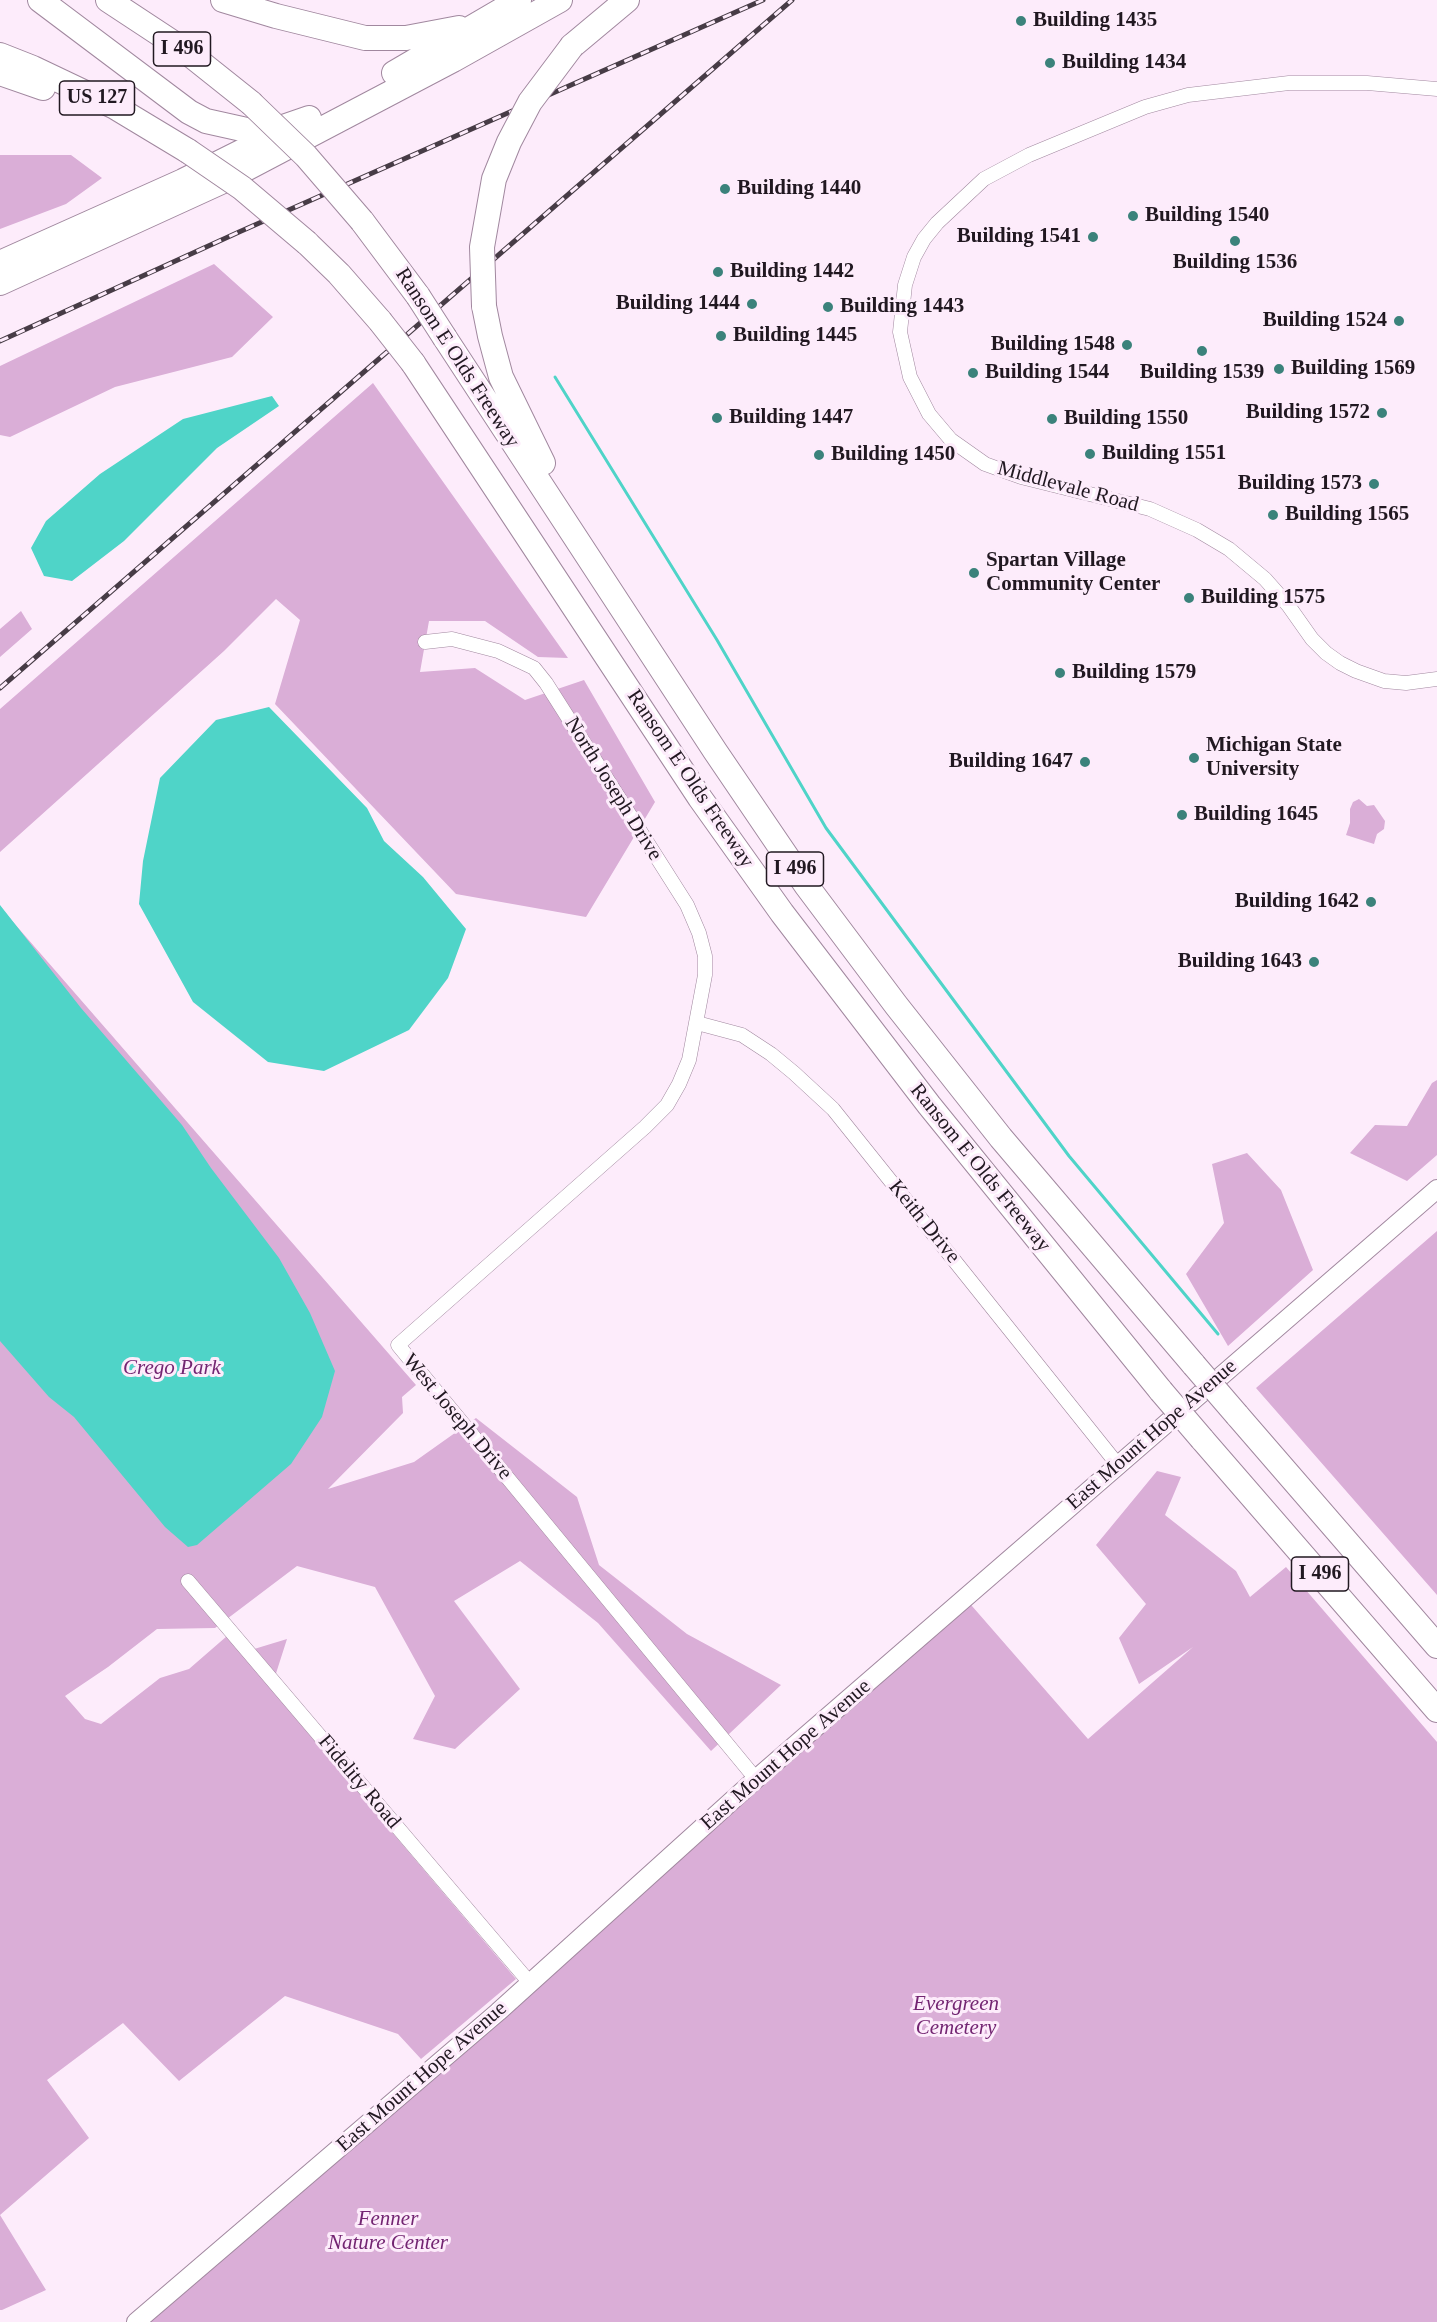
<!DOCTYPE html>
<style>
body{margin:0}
canvas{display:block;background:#fdecfb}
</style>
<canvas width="1437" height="2322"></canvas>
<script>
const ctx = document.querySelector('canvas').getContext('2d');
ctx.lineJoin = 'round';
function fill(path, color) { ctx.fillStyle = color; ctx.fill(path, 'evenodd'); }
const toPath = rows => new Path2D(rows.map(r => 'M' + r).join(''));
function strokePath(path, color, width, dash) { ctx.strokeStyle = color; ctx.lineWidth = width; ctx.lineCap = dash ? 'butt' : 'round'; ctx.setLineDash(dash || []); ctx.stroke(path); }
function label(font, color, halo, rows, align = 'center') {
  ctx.font = font + ' "Times New Roman",serif'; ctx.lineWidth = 6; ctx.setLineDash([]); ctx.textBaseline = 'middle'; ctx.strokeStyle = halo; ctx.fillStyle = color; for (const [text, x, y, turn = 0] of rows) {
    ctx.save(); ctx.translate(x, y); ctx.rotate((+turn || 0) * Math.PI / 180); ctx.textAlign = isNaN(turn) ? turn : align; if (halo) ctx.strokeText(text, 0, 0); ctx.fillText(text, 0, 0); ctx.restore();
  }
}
const green = toPath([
 [0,155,71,155,102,178,66,204,0,229],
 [214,264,273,317,232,357,115,387,10,437,0,435,0,366],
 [373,383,568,658,538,657,485,621,429,621,420,672,475,668,525,700,584,680,655,802,586,917,456,894,275,704,300,620,276,599,224,651,0,852,0,709],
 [21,611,32,629,0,657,0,629],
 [1359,799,1367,806,1374,805,1385,821,1384,829,1377,834,1374,844,1346,835,1350,823,1350,809,1353,802],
 [0,907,416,1385,402,1397,403,1413,328,1489,414,1462,476,1418,577,1497,599,1565,687,1634,781,1685,711,1751,598,1623,520,1561,454,1601,520,1689,455,1749,413,1739,435,1696,375,1587,297,1566,215,1628,157,1629,108,1667,65,1696,85,1719,101,1724,160,1678,189,1669,227,1636,241,1653,287,1639,271,1689,516,1979,421,2059,398,2034,285,1996,179,2081,123,2023,47,2080,89,2138,0,2215,46,2290,2,2310,0,2310],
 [1437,1080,1437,1155,1407,1181,1350,1153,1375,1125,1407,1126,1432,1083],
 [1247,1153,1281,1190,1313,1270,1228,1346,1186,1274,1224,1223,1212,1164],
 [1437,1231,1437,1595,1256,1388],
 [1157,1471,1181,1477,1165,1515,1236,1571,1250,1597,1286,1567,1437,1742,1437,2322,137,2322,965,1598,1088,1739,1193,1647,1139,1684,1119,1638,1146,1604,1096,1545]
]);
const water = toPath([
 [272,396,279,406,217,448,124,541,72,581,44,576,31,548,46,521,100,474,183,419],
 [269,707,367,808,384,841,423,877,466,929,448,978,409,1030,324,1071,268,1062,193,1002,139,904,143,861,160,778,216,720],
 [0,905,81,1008,182,1125,211,1168,279,1258,310,1313,335,1371,322,1417,291,1464,197,1545,188,1547,165,1527,74,1417,49,1397,0,1341]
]);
const stream = toPath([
 [555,377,717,640,826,828,1069,1156,1218,1334]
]);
const street = toPath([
 [1437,89,1367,83,1289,83,1188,95,1145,107,1029,155,984,179,937,223,924,239,914,257,905,285,900,332,910,377,929,414,951,440,985,464,1021,477,1150,509,1197,530,1229,549,1265,579,1288,605,1312,639,1326,653,1340,663,1356,671,1384,681,1406,683,1437,679],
 [425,642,452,639,498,651,534,668,546,683,687,905,699,933,705,956,705,975,689,1060,679,1084,667,1105,645,1127,398,1345,756,1779],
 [697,1023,742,1035,771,1054,794,1073,833,1109,1118,1465],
 [188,1581,530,1983]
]);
const secondary = toPath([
 [136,2322,498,2012,756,1779,1437,1189]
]);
const highway = toPath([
 [40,0,189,112,206,121,251,131,280,128,309,118],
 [108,0,187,52,251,103],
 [223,0,276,16,365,38,406,38,459,28],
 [572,46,627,0],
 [0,55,33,68,115,107,188,151],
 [0,73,43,88],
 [394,73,519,0],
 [362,221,418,296],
 [307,243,339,274,380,321],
 [0,263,183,181,275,135],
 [0,283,221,182,453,60,560,0],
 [484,306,490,336,501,377,543,463],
 [445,338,715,751,806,885,896,1005,1001,1138,1194,1365],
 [413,363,700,798,782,913,929,1105,1161,1391],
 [1237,1415,1437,1646],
 [1202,1439,1437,1710]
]);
const rail = toPath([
 [0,341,239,232,763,0],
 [0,688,792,0]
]);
const highwayBridge = toPath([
 [251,103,306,156,362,221],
 [188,151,242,188,307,243],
 [418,296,445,338],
 [484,306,482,247,494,179,509,142,530,102,572,46],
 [380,321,413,363],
 [1194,1365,1237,1415],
 [1161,1391,1202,1439]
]);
const markers = [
 [1021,21,6,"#3b827b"],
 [1050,63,6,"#3b827b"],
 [725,189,6,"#3b827b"],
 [1133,216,6,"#3b827b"],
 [1093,237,6,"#3b827b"],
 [1235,241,6,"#3b827b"],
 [718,272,6,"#3b827b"],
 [752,304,6,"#3b827b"],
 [828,307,6,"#3b827b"],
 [1399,321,6,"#3b827b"],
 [721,336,6,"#3b827b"],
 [1127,345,6,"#3b827b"],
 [1202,351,6,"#3b827b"],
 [1279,369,6,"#3b827b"],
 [973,373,6,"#3b827b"],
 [1382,413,6,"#3b827b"],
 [717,418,6,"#3b827b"],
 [1052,419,6,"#3b827b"],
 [1090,454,6,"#3b827b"],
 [819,455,6,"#3b827b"],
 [1374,484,6,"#3b827b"],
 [1273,515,6,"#3b827b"],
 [974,573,6,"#3b827b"],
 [1189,598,6,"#3b827b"],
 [1060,673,6,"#3b827b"],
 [1194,758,6,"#3b827b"],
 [1085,762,6,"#3b827b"],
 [1182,815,6,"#3b827b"],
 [1371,902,6,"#3b827b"],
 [1314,962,6,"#3b827b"]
];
const shields = [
 [182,49,57],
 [97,98,75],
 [795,869,57],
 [1320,1574,57]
];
const shieldNames = [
 ["I 496",182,49],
 ["US 127",97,98],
 ["I 496",795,869],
 ["I 496",1320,1574]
];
const poiNames = [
 ["Building 1435",1033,21],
 ["Building 1434",1062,63],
 ["Building 1440",737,189],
 ["Building 1540",1145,216],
 ["Building 1541",1081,237,"right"],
 ["Building 1536",1235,263,"center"],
 ["Building 1442",730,272],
 ["Building 1444",740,304,"right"],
 ["Building 1443",840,307],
 ["Building 1524",1387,321,"right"],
 ["Building 1445",733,336],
 ["Building 1548",1115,345,"right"],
 ["Building 1569",1291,369],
 ["Building 1544",985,373],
 ["Building 1539",1202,373,"center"],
 ["Building 1572",1370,413,"right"],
 ["Building 1447",729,418],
 ["Building 1550",1064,419],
 ["Building 1551",1102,454],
 ["Building 1450",831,455],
 ["Building 1573",1362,484,"right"],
 ["Building 1565",1285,515],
 ["Spartan Village",986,561],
 ["Community Center",986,585],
 ["Building 1575",1201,598],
 ["Building 1579",1072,673],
 ["Michigan State",1206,746],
 ["University",1206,770],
 ["Building 1647",1073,762,"right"],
 ["Building 1645",1194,815],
 ["Building 1642",1359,902,"right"],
 ["Building 1643",1302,962,"right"]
];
const streetNames = [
 ["Ransom E Olds Freeway",457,358,57],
 ["Middlevale Road",1068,487,15],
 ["Ransom E Olds Freeway",690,779,56],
 ["North Joseph Drive",613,789,58],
 ["Ransom E Olds Freeway",980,1168,51],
 ["Keith Drive",924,1222,51],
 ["West Joseph Drive",457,1417,50],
 ["East Mount Hope Avenue",1152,1435,-41],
 ["East Mount Hope Avenue",786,1755,-41],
 ["Fidelity Road",359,1782,50],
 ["East Mount Hope Avenue",422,2077,-41]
];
const parkNames = [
 ["Crego Park",172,1368],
 ["Evergreen",956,2004],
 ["Cemetery",956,2028],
 ["Fenner",388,2219],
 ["Nature Center",388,2243]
];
fill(green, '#daaed7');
fill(water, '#4fd4c8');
strokePath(stream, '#4fd4c8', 3);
strokePath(street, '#a1889f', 15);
strokePath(secondary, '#a1889f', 20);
strokePath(highway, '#a1889f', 26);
strokePath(street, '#fff', 14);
strokePath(secondary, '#fff', 18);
strokePath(highway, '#fff', 24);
strokePath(rail, '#473c46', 5);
strokePath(rail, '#fdecfb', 3, [9]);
strokePath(highwayBridge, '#a1889f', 26, []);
strokePath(highwayBridge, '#fff', 24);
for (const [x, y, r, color] of markers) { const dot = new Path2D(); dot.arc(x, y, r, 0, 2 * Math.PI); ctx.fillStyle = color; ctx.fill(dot); strokePath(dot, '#fdecfb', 2); }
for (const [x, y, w] of shields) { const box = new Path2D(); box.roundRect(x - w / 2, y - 17, w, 34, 4.5); ctx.fillStyle = '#fdecfb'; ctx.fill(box); strokePath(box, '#211821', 1.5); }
label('bold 20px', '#211821', null, shieldNames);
label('bold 21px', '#211821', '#fdecfb', poiNames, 'left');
label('21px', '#211821', '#fdecfb', streetNames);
label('italic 21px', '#732572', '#fdecfb', parkNames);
</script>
